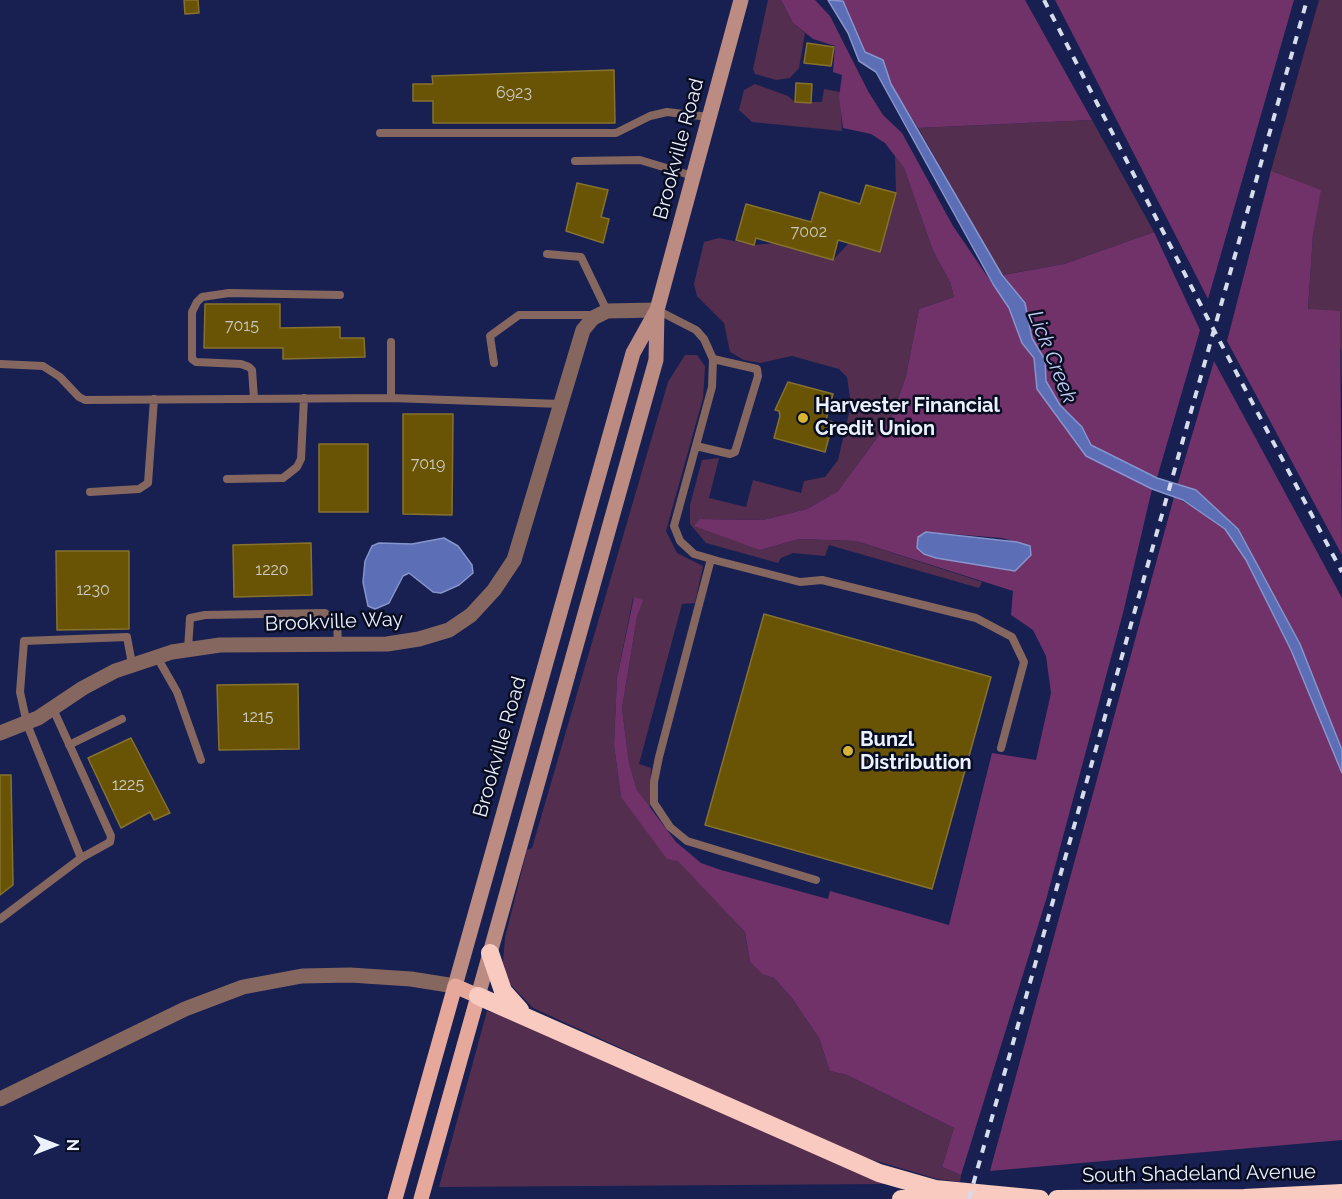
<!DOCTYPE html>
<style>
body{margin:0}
#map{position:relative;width:1342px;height:1199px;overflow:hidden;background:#182051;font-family:Raleway,sans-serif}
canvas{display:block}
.north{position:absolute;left:24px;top:1115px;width:60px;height:60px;-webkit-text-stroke:4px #090d22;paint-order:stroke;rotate:90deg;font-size:16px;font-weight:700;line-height:24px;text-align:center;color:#ecf1fe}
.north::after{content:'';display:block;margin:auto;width:21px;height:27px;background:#ecf1fe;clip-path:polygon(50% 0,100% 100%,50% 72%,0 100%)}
</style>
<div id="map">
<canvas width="1342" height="1199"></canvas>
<div class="north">N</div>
</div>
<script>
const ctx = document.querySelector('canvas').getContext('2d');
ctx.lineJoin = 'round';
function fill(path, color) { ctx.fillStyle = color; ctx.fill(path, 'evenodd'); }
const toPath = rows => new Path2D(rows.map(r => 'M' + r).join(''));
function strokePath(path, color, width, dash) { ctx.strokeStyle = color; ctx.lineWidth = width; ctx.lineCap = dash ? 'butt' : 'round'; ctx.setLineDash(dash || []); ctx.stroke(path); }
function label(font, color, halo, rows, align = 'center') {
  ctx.font = font + ' Raleway,sans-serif'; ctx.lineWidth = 5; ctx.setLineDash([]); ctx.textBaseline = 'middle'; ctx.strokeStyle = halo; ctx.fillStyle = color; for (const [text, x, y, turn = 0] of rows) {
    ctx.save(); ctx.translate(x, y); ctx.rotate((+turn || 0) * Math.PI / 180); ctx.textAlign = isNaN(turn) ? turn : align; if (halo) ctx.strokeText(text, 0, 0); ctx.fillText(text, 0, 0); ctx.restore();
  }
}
const green = toPath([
 [768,0,781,0,793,23,805,33,799,68,790,78,776,80,755,74,753,69],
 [1319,0,1342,0,1342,395,1341,350,1308,310,1313,235,1320,191,1270,174],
 [755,84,788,96,795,102,822,102,824,89,840,92,842,131,752,122,739,110,744,90],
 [1092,120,1154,232,1064,264,1002,275,918,128],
 [895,156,904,168,933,251,950,282,954,297,919,309,906,376,891,419,838,491,807,509,763,520,700,519,760,550,799,539,856,541,982,582,979,588,829,545,825,556,793,553,781,558,778,563,706,543,690,524,690,505,702,460,719,458,709,498,746,507,753,480,801,493,804,481,825,477,838,460,851,405,847,377,839,369,792,356,760,363,744,360,730,352,724,323,697,296,694,284,704,242,719,238,754,245,775,243,833,260,849,243,880,252,896,193],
 [685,355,697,355,705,366,703,398,666,531,677,553,703,566,695,603,682,604,639,764,651,768,650,811,637,790,629,763,622,708,637,617,642,600,633,598,617,678,614,745,621,797,745,932,750,962,762,974,774,978,791,997,819,1038,830,1071,847,1075,954,1128,942,1167,961,1175,960,1182,937,1179,853,1154,533,1008,509,983,503,962,505,938,527,850,532,848,668,382],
 [487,1011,508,1016,891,1181,885,1184,439,1187]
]);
const forest = toPath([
 [781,0,815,0,830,16,868,91,883,115,902,133,953,226,1009,308,1022,343,1034,358,1037,389,1086,456,1152,489,1123,613,1046,900,961,1175,942,1167,954,1128,847,1075,830,1071,819,1038,791,997,774,978,762,974,750,962,745,932,678,861,667,859,621,797,614,745,617,678,634,597,643,600,637,617,622,708,629,763,637,790,676,842,701,863,721,870,828,899,830,891,949,925,992,753,1036,760,1051,693,1046,656,1033,630,1011,615,1013,591,856,541,799,539,760,550,694,526,700,519,763,520,807,509,838,491,891,419,906,376,919,309,954,297,950,282,933,251,904,168,885,143,871,134,843,128,839,97,842,75,833,72,835,46,813,39,793,23],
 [926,532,1002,538,1030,546,1015,571,936,558],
 [842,0,1025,0,1092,120,918,128,891,84,883,60,865,52],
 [1055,0,1294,0,1208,299,1085,58],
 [1271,171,1321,190,1313,235,1308,309,1340,311,1342,555,1227,341],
 [1154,232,1200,330,1157,478,1091,445,1082,427,1060,405,1046,381,1045,360,1032,338,1025,303,1003,275,1064,264],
 [1214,361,1342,598,1342,750,1300,644,1238,530,1177,486],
 [1174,497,1194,507,1225,529,1246,560,1291,650,1342,773,1342,1140,990,1171]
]);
const water = toPath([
 [828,0,843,1,865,52,883,60,891,84,1002,275,1025,303,1032,338,1045,360,1046,381,1060,405,1082,427,1091,445,1157,478,1196,490,1238,529,1300,644,1342,750,1342,773,1291,650,1246,560,1225,529,1183,500,1152,489,1086,456,1037,389,1034,358,1022,343,1009,308,993,284,876,72,859,61,848,33,828,0],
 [926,532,1017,542,1030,546,1031,555,1015,571,936,558,924,554,917,548,918,537,926,532],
 [444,538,458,546,472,565,473,573,459,585,441,593,433,592,409,573,403,576,389,603,375,609,368,606,363,582,365,561,372,546,379,543,412,544,444,538]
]);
const building = toPath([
 [184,0,198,0,199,13,185,14,184,0],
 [807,43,834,47,831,66,804,63,807,43],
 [614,70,615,123,433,123,433,101,413,101,413,84,433,84,432,76,614,70],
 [796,83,812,84,811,103,795,102,796,83],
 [577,183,608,190,601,217,609,219,603,243,566,231,577,183],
 [866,185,896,193,880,252,838,240,833,260,756,238,754,245,736,240,746,204,811,222,820,192,860,204,866,185],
 [205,304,280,304,280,328,340,327,340,338,364,338,365,357,283,359,283,348,204,348,205,304],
 [788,382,833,394,826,420,833,422,825,452,774,438,780,416,779,411,775,410,788,382],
 [403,414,453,414,452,515,403,514,403,414],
 [319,444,368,444,368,512,319,512,319,444],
 [311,543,312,595,234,597,233,545,311,543],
 [56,551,129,551,129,629,57,630,56,551],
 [764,614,991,677,932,889,705,825,764,614],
 [298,684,299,749,219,750,217,685,298,684],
 [131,738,170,813,154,820,150,812,121,828,88,758,131,738],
 [0,775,11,775,13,885,0,895,0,775]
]);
const lane = toPath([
 [380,133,616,133,650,116,667,112,709,117],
 [575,161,640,160,693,176],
 [547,254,581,257,607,311],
 [657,310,696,330,704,339,713,359,712,387,674,526,680,541,694,554,718,561,800,582,822,580,976,618,1012,637,1024,662,1001,748],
 [391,342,391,398,561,404],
 [494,363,490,336,519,315,596,315],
 [0,364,43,366,60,377,79,397,85,400,391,398],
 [254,398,252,370,249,367,241,364,196,362,192,359,192,312,197,302,202,297,229,293,340,295],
 [696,446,730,454,735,452,758,376,757,369,713,359],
 [227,479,283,478,297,467,301,459,304,398],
 [90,492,139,489,148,483,154,399],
 [711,559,659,757,654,782,654,803,670,827,687,841,816,880],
 [188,649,190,618,205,615,325,613,337,623,338,644],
 [157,657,177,692,201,760],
 [53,709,111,836,110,842,81,858],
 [69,745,122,719],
 [0,919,81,858,27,724,20,692,24,641,127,637,132,664]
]);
const street = toPath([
 [0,733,38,718,83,688,115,671,172,652,220,645,387,644,419,639,449,630,471,615,494,590,514,560,583,330,593,318,607,311,657,310],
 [0,1099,185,1009,243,987,302,976,350,975,411,979,455,986]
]);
const secondary = toPath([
 [455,986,633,353,657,310,741,0],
 [478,996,656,360,657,312]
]);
const primary = toPath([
 [395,1199,455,986,478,996,421,1199]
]);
const highway = toPath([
 [490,953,503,991,520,1010],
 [478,996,879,1173,935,1189,1040,1199],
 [901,1199,947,1199],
 [1057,1199,1244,1198,1342,1193]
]);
const rail = toPath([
 [1044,0,1208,319,1342,572],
 [969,1199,1307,0]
]);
const markers = [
 [803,418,6,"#d8b434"],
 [848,751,6,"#d8b434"]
];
const numberNames = [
 ["6923",514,93],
 ["7002",809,232],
 ["7015",242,326],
 ["7019",428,464],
 ["1220",272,570],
 ["1230",93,590],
 ["1215",258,717],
 ["1225",128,785]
];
const streetNames = [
 ["Brookville Road",679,149,-75],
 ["Brookville Way",334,622,-2],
 ["Brookville Road",500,747,-74],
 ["South Shadeland Avenue",1199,1174,-1]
];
const poiNames = [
 ["Harvester Financial",815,406],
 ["Credit Union",815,429],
 ["Bunzl",860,740],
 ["Distribution",860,763]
];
const waterNames = [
 ["Lick Creek",1052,357,68]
];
fill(green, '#532e4e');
fill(forest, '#703268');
fill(water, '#5c6eb6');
strokePath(water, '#8795cc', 1.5);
fill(building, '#685404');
strokePath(building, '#86722e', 1.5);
strokePath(lane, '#856760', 8);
strokePath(street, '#856760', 15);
strokePath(secondary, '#bc8b81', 15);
strokePath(primary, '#e6a89a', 15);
strokePath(highway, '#f8cac0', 18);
strokePath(rail, '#d6dcec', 4, [8, 8]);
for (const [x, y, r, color] of markers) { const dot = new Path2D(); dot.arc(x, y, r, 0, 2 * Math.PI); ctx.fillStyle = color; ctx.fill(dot); strokePath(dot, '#090d22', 2); }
label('16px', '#cbcac0', null, numberNames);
label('20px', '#ecf1fe', '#090d22', streetNames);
label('bold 20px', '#ecf1fe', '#090d22', poiNames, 'left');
label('italic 21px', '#c2cef6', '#090d22', waterNames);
</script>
